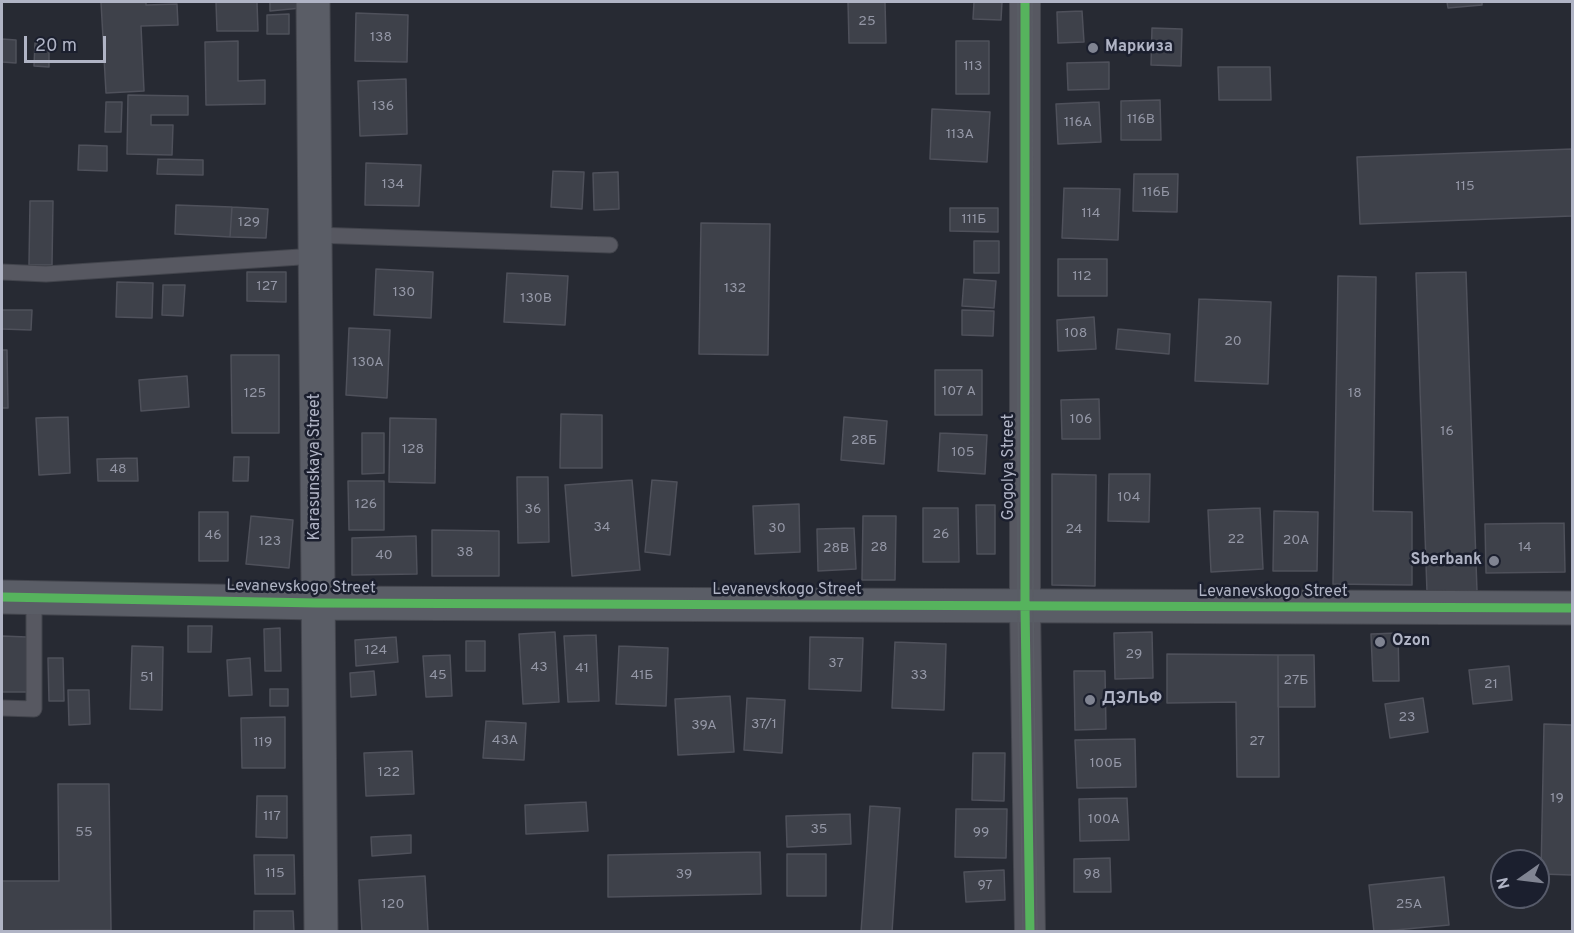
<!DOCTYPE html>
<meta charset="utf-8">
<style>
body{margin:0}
#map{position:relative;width:1574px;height:933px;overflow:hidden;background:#272a33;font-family:Overpass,sans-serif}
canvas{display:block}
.frame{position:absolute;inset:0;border:3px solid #b0b4c5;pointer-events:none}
.north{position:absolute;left:1490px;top:849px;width:60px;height:60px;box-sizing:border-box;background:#1b1f2e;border:2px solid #575b6a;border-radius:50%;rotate:256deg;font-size:16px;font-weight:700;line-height:24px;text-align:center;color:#b0b4c5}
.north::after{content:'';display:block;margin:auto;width:21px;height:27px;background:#808492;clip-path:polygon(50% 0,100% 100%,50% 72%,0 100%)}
.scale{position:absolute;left:24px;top:36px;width:82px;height:27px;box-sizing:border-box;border:3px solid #b0b4c5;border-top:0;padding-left:8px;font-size:18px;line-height:21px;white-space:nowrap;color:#b0b4c5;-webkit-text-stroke:4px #1b1f2e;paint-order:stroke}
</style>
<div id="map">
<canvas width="1574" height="933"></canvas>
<div class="frame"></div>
<div class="north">N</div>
<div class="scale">20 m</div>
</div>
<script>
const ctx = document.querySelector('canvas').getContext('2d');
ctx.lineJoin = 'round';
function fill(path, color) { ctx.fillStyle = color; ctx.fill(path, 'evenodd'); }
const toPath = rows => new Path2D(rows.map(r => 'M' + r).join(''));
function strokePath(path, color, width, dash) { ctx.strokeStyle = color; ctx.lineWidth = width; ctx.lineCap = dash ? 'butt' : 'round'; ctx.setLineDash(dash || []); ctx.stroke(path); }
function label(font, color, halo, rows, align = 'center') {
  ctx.font = font + ' Overpass,sans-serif'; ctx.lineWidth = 5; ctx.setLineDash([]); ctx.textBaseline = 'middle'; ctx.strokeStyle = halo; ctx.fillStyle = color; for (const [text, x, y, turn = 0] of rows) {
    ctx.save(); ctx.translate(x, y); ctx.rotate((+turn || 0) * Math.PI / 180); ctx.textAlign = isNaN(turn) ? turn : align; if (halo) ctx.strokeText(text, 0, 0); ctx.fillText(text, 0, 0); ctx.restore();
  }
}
const building = toPath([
 [101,2,146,2,146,5,177,4,178,25,141,26,144,91,106,93,101,2],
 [216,2,257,2,258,31,217,31,216,2],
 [270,2,300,2,301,8,270,11,270,2],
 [848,2,885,2,886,43,849,43,848,2],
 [974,2,1002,2,1001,20,973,19,974,2],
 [1447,2,1482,2,1482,5,1448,8,1447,2],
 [1082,11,1084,42,1058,43,1057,12,1082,11],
 [356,13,408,15,407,62,355,61,356,13],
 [289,14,289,34,267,34,267,15,289,14],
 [1152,28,1182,29,1181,66,1151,65,1152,28],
 [2,39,16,40,16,63,2,62,2,39],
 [238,41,238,81,265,80,265,104,206,105,205,42,238,41],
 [956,41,989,41,989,94,956,94,956,41],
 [35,43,49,43,49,67,34,66,35,43],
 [1109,62,1109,89,1068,90,1067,63,1109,62],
 [1218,67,1270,67,1271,100,1219,100,1218,67],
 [406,79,407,134,360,136,358,81,406,79],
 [128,95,188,96,188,115,151,115,151,125,173,125,172,155,127,154,128,95],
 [1160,100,1161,140,1121,140,1121,101,1160,100],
 [106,102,122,102,121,132,105,132,106,102],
 [1099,102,1101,142,1058,144,1056,104,1099,102],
 [932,109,990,112,987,162,930,159,932,109],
 [79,145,107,146,107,171,78,170,79,145],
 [1572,149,1572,216,1360,224,1357,157,1572,149],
 [158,159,203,160,203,175,157,174,158,159],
 [366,163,421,165,419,206,365,205,366,163],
 [553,171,584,172,582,209,551,207,553,171],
 [618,172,619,209,594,210,593,173,618,172],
 [1134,174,1178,174,1177,212,1133,211,1134,174],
 [1064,188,1120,189,1118,240,1062,238,1064,188],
 [30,201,53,201,52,265,29,265,30,201],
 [176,205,232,207,230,237,175,234,176,205],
 [232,207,268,209,266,238,230,237,232,207],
 [950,208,998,208,998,232,950,231,950,208],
 [701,223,770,224,768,355,699,354,701,223],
 [974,241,999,241,999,273,974,273,974,241],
 [1058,259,1107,259,1107,296,1058,296,1058,259],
 [376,269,433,272,431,318,374,315,376,269],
 [247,272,286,272,286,302,247,301,247,272],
 [1466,272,1477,591,1427,592,1416,273,1466,272],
 [507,273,568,276,565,325,504,322,507,273],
 [1338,276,1376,277,1373,511,1412,512,1412,585,1333,584,1338,276],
 [964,279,996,281,994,308,962,306,964,279],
 [117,282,153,283,152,318,116,317,117,282],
 [163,285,185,285,183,316,162,315,163,285],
 [1199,299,1271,302,1268,384,1195,381,1199,299],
 [2,310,32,310,31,330,2,329,2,310],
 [962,310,994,311,993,336,962,335,962,310],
 [1094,317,1096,349,1058,351,1057,320,1094,317],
 [349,328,390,330,387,398,346,395,349,328],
 [1118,329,1170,334,1169,354,1116,349,1118,329],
 [2,350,7,350,8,408,2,408,2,350],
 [231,355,279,355,279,433,232,433,231,355],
 [935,370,982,370,982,415,935,415,935,370],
 [187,376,189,407,141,411,139,380,187,376],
 [1099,399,1100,439,1062,439,1061,400,1099,399],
 [561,414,602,415,602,468,560,468,561,414],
 [68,417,70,473,39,475,36,418,68,417],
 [844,417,887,421,884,464,841,460,844,417],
 [390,418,436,419,435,483,389,482,390,418],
 [362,433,384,433,384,473,362,474,362,433],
 [940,433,987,435,985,474,938,471,940,433],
 [234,457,249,457,248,481,233,481,234,457],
 [137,458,138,481,98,481,97,459,137,458],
 [1052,474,1096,475,1095,586,1052,585,1052,474],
 [1109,474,1150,474,1149,522,1108,521,1109,474],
 [517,477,548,477,549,542,518,543,517,477],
 [632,480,640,570,572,576,565,485,632,480],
 [652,480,677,482,670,555,645,552,652,480],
 [348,481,384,481,384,530,349,530,348,481],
 [799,504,800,552,755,554,753,506,799,504],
 [976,505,995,505,995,554,977,554,976,505],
 [923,508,958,508,959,562,923,562,923,508],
 [1260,508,1263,569,1211,572,1208,510,1260,508],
 [1274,511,1318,512,1317,571,1273,571,1274,511],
 [199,512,228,512,228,561,199,561,199,512],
 [251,516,293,520,289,568,246,564,251,516],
 [863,516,896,516,895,580,862,580,863,516],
 [1564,523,1565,572,1486,573,1485,524,1564,523],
 [854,528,856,569,818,571,817,529,854,528],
 [432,530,499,531,499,576,432,576,432,530],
 [416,536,417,574,352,575,352,538,416,536],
 [188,626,212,626,211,652,188,652,188,626],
 [280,628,281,671,265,671,264,629,280,628],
 [555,632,559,702,523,704,519,634,555,632],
 [1152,632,1153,678,1115,679,1114,633,1152,632],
 [1398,633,1399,681,1373,681,1371,634,1398,633],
 [596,635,599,701,568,702,564,636,596,635],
 [2,636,27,637,27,692,2,692,2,636],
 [396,637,398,662,356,666,355,640,396,637],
 [810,637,863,638,861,691,809,689,810,637],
 [466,641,485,641,485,671,466,671,466,641],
 [895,642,946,644,944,710,892,708,895,642],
 [132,646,163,647,162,710,130,709,132,646],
 [619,646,668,648,666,706,616,704,619,646],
 [1167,654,1278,655,1279,777,1237,777,1236,702,1167,703,1167,654],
 [450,655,452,696,426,697,423,656,450,655],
 [1278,655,1314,655,1315,707,1278,707,1278,655],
 [48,658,63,658,64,701,49,701,48,658],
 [250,658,252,695,229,696,227,660,250,658],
 [1509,666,1512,700,1473,704,1469,670,1509,666],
 [374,671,376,695,351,697,350,673,374,671],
 [1074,671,1105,671,1106,729,1075,730,1074,671],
 [270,689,288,689,288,706,270,706,270,689],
 [68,690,89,690,90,724,69,725,68,690],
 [730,696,734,752,678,755,675,699,730,696],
 [747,698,785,700,782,753,744,750,747,698],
 [1423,698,1428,732,1390,738,1385,704,1423,698],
 [285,717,285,768,242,768,241,718,285,717],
 [486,721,526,723,524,760,483,758,486,721],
 [1544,724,1572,725,1572,875,1541,874,1544,724],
 [1135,739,1136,787,1077,788,1075,740,1135,739],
 [412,751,414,794,366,796,364,753,412,751],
 [973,753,1005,753,1004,801,972,800,973,753],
 [58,784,109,784,111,930,2,931,2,881,59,881,58,784],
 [257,796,287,796,287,838,256,837,257,796],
 [1127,798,1129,840,1080,841,1079,799,1127,798],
 [586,802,588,831,526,834,525,805,586,802],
 [870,806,900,808,892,932,861,932,870,806],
 [956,809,1007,809,1006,858,955,857,956,809],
 [850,814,851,844,787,847,786,816,850,814],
 [411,835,411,853,372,856,371,837,411,835],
 [760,852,761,894,608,897,608,855,760,852],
 [787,854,826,854,826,896,787,896,787,854],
 [254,855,294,855,295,894,255,894,254,855],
 [1110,858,1111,892,1074,892,1074,859,1110,858],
 [1004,870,1005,900,966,902,964,872,1004,870],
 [425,876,428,931,362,932,359,880,425,876],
 [1444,877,1449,925,1374,932,1369,885,1444,877],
 [254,911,293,911,294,932,254,932,254,911]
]);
const lane = toPath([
 [315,235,610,245],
 [2,272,46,274,315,256],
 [2,708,34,709,34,598]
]);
const street = toPath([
 [1025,2,1025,607,1030,932]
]);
const secondary = toPath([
 [313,2,321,932],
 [2,597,317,603,1572,608]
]);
const tram = toPath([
 [1018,2,1018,607,1023,932],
 [1032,2,1033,607,1037,932]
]);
const cycleway = toPath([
 [1025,2,1025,607,1030,932],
 [2,597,317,603,1572,608]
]);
const markers = [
 [1093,48,6,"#808492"],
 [1494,561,6,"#808492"],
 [1380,642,6,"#808492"],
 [1090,700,6,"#808492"]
];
const numberNames = [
 ["25",867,22],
 ["138",381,38],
 ["113",973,67],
 ["136",383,107],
 ["116В",1141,120],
 ["116А",1078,123],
 ["113А",960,135],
 ["134",393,185],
 ["115",1465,187],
 ["116Б",1156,193],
 ["114",1091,214],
 ["111Б",974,220],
 ["129",249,223],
 ["112",1082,277],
 ["127",267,287],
 ["132",735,289],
 ["130",404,293],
 ["130В",536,299],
 ["108",1076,334],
 ["20",1233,342],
 ["130А",368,363],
 ["107 А",959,392],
 ["125",255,394],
 ["18",1355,394],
 ["106",1081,420],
 ["16",1447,432],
 ["28Б",864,441],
 ["128",413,450],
 ["105",963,453],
 ["48",118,470],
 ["104",1129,498],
 ["126",366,505],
 ["36",533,510],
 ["34",602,528],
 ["30",777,529],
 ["24",1074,530],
 ["26",941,535],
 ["46",213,536],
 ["22",1236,540],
 ["20А",1296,541],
 ["123",270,542],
 ["28",879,548],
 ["14",1525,548],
 ["28В",836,549],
 ["38",465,553],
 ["40",384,556],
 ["124",376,651],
 ["29",1134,655],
 ["37",836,664],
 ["43",539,668],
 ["41",582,669],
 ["45",438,676],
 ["41Б",642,676],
 ["33",919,676],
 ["51",147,678],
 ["27Б",1296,681],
 ["21",1491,685],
 ["23",1407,718],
 ["37/1",764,725],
 ["39А",704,726],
 ["43А",505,741],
 ["27",1257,742],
 ["119",263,743],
 ["100Б",1106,764],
 ["122",389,773],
 ["19",1557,799],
 ["117",272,817],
 ["100А",1104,820],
 ["35",819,830],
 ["55",84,833],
 ["99",981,833],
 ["115",275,874],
 ["39",684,875],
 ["98",1092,875],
 ["97",985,886],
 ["120",393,905],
 ["25А",1409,905]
];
const poiNames = [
 ["Маркиза",1105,48],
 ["Sberbank",1482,561,"right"],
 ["Ozon",1392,642],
 ["ДЭЛЬФ",1102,700]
];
const streetNames = [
 ["Karasunskaya Street",316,467,-90],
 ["Gogolya Street",1010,467,-90],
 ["Levanevskogo Street",301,588,1],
 ["Levanevskogo Street",787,591],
 ["Levanevskogo Street",1273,593]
];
fill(building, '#3e414a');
strokePath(building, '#4f515b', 1.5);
strokePath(lane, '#43454d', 17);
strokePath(street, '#43454d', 32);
strokePath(secondary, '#43454d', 35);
strokePath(lane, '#575861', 15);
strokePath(street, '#575861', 30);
strokePath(secondary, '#5a5d66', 33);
strokePath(tram, '#5a5d65', 1.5);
strokePath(cycleway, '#56b35d', 9);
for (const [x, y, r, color] of markers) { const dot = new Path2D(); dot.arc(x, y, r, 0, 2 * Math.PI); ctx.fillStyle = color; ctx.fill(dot); strokePath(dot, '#1b1f2e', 2); }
label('14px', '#9497a6', null, numberNames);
label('bold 16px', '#b0b4c5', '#1b1f2e', poiNames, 'left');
label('16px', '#b0b4c5', '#1b1f2e', streetNames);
</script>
